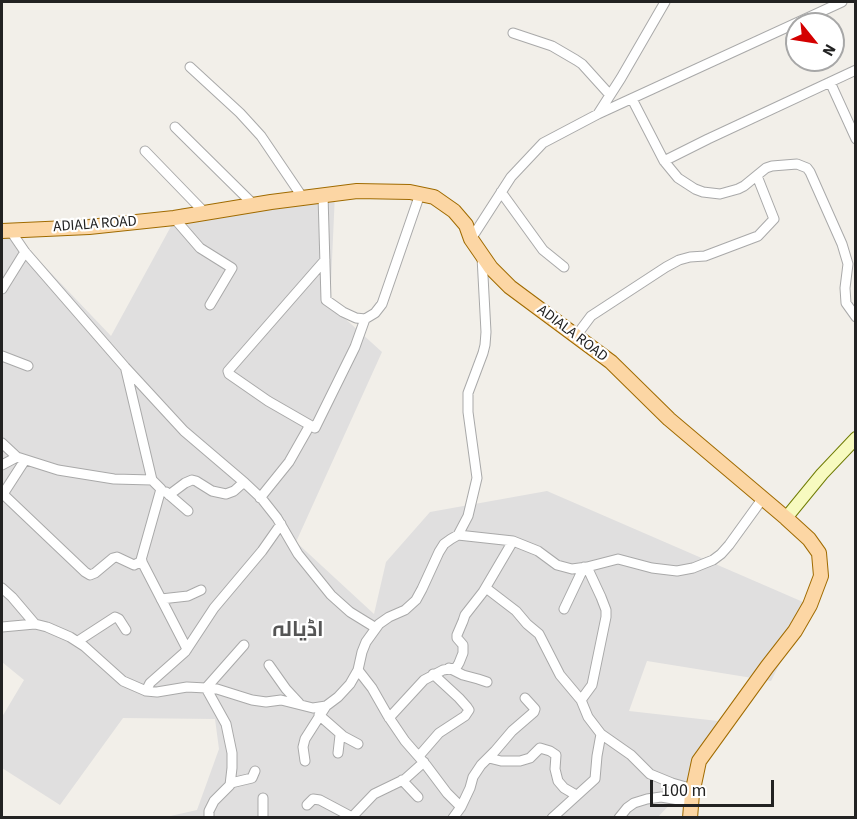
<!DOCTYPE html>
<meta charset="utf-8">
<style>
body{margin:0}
#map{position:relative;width:857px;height:819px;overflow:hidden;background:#f2efe9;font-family:"Source Sans 3",sans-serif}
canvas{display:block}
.frame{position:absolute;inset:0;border:3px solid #222;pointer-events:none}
.north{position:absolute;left:785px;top:12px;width:60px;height:60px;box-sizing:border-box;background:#fff;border:2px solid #a7a7a7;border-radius:50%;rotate:120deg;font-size:16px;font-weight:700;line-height:24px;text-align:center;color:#222}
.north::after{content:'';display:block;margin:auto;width:21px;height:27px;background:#d40000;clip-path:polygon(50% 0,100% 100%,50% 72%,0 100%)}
.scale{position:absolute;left:650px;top:780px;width:124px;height:27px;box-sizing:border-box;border:3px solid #222;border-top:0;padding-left:8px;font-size:18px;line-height:21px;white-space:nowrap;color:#222;-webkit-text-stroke:4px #fff;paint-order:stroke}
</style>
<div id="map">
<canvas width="857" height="819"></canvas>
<div class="frame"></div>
<div class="north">N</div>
<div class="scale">100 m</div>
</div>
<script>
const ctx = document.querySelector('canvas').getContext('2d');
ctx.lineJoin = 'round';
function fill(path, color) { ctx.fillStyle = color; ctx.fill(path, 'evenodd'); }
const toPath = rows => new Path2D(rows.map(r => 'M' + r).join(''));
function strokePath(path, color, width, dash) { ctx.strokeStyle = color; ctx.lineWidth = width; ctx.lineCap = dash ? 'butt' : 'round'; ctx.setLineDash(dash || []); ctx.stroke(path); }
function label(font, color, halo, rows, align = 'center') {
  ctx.font = font + ' "Source Sans 3",Cairo,sans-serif'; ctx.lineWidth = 4.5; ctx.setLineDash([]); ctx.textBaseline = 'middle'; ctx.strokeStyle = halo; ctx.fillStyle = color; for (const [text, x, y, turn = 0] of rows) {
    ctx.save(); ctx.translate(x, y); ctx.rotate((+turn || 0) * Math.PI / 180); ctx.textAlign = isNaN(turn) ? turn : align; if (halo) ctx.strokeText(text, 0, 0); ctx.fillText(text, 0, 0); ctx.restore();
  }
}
const residential = toPath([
 [335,193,330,305,382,352,296,542,374,614,386,562,430,512,547,491,810,605,771,681,647,661,629,711,727,722,683,797,674,800,658,817,166,817,197,810,219,749,215,719,123,718,60,805,2,768,2,717,24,680,2,662,2,237,10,230,111,336,181,208,303,198]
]);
const street = toPath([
 [513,33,552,46,576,60,582,64,610,95],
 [190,67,240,113,261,136,303,198],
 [830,82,856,139],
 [632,99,664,161,678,178,695,189,703,192,720,194,738,189,744,186,766,168,772,166,797,164,807,168,810,172,842,244,848,264,845,288,846,303,856,317],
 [598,114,621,78,665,2],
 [175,127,254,205],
 [145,151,206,214],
 [664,161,708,139,856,70],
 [501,192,543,250,564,267],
 [323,195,326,300,343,312,356,318,365,319,375,313,382,304,420,194],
 [174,218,200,248,232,268,210,305],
 [10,230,25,252,125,367,184,431,245,483,262,499,277,518,298,554,331,595,350,612,376,628],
 [471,239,511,177,543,143,598,114,842,2],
 [325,260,228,371,229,374,268,401,315,428,355,347,365,319],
 [2,289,25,252],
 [576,336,591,316,666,267,679,260,690,257,705,256,758,236,774,219,757,176],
 [2,356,28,366],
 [2,443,17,457],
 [25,460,5,491,4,495,85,572,90,575,95,573,113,558,117,557,134,565,142,561],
 [2,465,17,457,58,470,114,479,152,480,126,370],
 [152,480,161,489,141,560,187,649],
 [166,492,188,511],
 [169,495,185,483,192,480,196,481,212,491,226,494,234,491,244,482],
 [260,498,289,462,310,425],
 [458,535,468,516,477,478,468,412,468,393,483,353,485,345,486,332,482,257],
 [2,588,12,597,35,624],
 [486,588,516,611,527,624,539,634,560,675,581,700,588,717,601,734,597,756,595,779,552,818],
 [161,599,188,596,201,590],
 [564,609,584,567],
 [2,627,35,624,47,627,70,637,84,646,123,681,146,691,157,692,187,687,206,688,217,689,252,700,266,702,281,700,313,708,326,706],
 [78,641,115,617,119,619,126,630],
 [269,665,286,689,299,703],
 [449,668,463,675,478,679,487,682],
 [358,670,372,688,388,716,405,741,426,765,447,793,461,807],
 [146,691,150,683,185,652,214,608,262,551,281,524],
 [581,700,592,685,606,617,606,610,601,597,587,567],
 [319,715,343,736,358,744],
 [389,718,424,680,443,670,456,668,459,663,463,653,463,645,457,638,457,635,463,621,465,615,483,592,513,541],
 [601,734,631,755,650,774,672,783,693,789],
 [338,753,340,735],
 [419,756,439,733,465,716,469,710,467,707,459,698,433,674],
 [489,758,501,761,520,761,530,758,540,748,550,751,556,755,555,769,558,781,564,788,576,795],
 [305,761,303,747,305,739,326,706,338,697,350,684,358,670,362,652,366,642,379,624,389,617,405,610,416,600,422,589,439,552,444,544,451,539,458,535,513,541,538,551,557,565,572,569,587,567,618,559,652,568,677,571,693,568,713,560,721,554,729,545,763,498],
 [402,780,418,797],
 [231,783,252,778,255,771],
 [263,798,263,818],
 [307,805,313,799,320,800,352,817],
 [209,818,209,811,214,801,230,785,232,768,232,753,226,724,206,688,244,645],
 [351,818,374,794,405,779,424,762],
 [453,818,461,807,470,788,473,777,481,765,495,751,512,731,534,712,535,709,525,698],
 [619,818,627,808,634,803,647,799,661,797,691,802]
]);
const secondary = toPath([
 [786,518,822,474,856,438]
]);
const primary = toPath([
 [2,231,89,227,174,218,271,202,357,191,410,192,434,197,454,211,466,225,471,239,491,268,510,287,611,362,669,419,786,518,809,539,819,553,821,576,810,605,795,631,767,667,699,761,692,794,690,818]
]);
const streetNames = [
 ["ADIALA ROAD",95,225,-4],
 ["ADIALA ROAD",572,334,37]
];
const districtNames = [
 ["اڈیالہ",298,631]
];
fill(residential, '#e0dfdf');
strokePath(street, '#a9a9a9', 11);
strokePath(secondary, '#707d05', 14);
strokePath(primary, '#a06b00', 16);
strokePath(street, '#fff', 9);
strokePath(secondary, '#f7fabf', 12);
strokePath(primary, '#fcd6a4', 14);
label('15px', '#222', '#fff', streetNames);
label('bold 21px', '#555', '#fff', districtNames);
</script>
